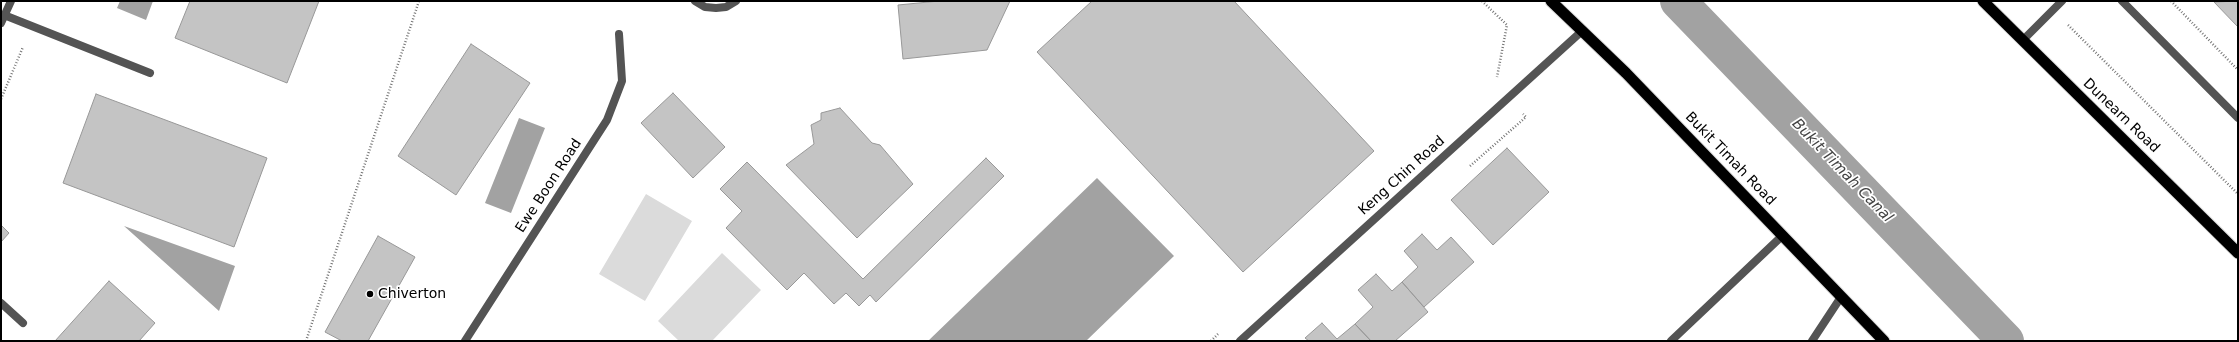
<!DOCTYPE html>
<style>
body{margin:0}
#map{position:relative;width:2239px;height:342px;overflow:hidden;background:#fff;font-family:"DejaVu Sans",sans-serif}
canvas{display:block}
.frame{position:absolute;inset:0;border:2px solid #000;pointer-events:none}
</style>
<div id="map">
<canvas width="2239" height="342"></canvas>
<div class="frame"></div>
</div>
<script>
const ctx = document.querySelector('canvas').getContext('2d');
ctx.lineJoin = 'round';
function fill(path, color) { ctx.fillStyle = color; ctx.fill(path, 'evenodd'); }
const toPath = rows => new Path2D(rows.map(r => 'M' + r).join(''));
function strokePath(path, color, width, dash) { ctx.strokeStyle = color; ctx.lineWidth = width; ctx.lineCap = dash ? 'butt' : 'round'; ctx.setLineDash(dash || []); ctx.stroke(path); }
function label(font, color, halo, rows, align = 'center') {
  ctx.font = font + ' "DejaVu Sans",sans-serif'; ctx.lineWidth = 3.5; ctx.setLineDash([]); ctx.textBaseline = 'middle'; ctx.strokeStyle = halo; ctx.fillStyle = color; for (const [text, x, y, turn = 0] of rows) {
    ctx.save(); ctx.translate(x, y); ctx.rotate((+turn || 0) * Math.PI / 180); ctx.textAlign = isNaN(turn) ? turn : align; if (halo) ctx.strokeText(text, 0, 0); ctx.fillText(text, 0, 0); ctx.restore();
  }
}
const green = toPath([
 [646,194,692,221,645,301,599,274],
 [722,253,761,290,712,341,679,341,658,321]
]);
const water = toPath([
 [120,1,153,1,146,20,117,8],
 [519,118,545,128,511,213,485,203],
 [1097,178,1174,256,1086,341,928,341],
 [124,226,235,266,219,311]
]);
const canal = toPath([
 [1678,1,2006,341]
]);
const building = toPath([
 [190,1,319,1,287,83,175,38,190,1],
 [939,1,1010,1,987,50,903,59,898,5,939,1],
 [1092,1,1234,1,1374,151,1243,272,1037,52,1092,1],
 [2238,1,2238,27,2214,2,2238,1],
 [471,44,530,83,456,195,398,156,471,44],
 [673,93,725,147,693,178,641,123,673,93],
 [96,94,267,158,234,247,63,183,96,94],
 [840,108,872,143,880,145,913,184,857,238,786,165,814,144,811,125,821,120,821,113,840,108],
 [1507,148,1549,192,1493,245,1451,200,1507,148],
 [986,158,1004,176,876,302,870,295,859,306,846,293,834,304,804,273,787,290,726,228,742,211,720,189,747,162,863,279,986,158],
 [1,225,9,233,1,242,1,225],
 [1422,234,1437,250,1451,237,1474,262,1424,307,1402,282,1418,267,1404,251,1422,234],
 [378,236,415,257,368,341,342,341,325,332,378,236],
 [1376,274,1392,291,1402,282,1428,312,1395,341,1371,341,1355,324,1373,307,1358,290,1376,274],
 [109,281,155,323,139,341,55,341,109,281],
 [1322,323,1337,339,1355,324,1371,341,1309,341,1305,338,1322,323]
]);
const path = toPath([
 [1482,1,1507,25,1497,77],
 [2171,1,2238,70],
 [2068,25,2238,194],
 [1,99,23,47],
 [1470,166,1526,117,1523,114],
 [306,341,419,1],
 [1211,341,1218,334]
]);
const service = toPath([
 [695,1,705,7,716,8,726,7,736,1],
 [4,15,150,73],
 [1,303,23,323],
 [1671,341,1782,236],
 [1812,341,1841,297]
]);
const minor = toPath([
 [2122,1,2238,118],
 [1,23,11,1],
 [2022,41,2062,1],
 [465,341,607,120,622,81,619,34],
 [1240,341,1582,31]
]);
const trunk = toPath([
 [1551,1,1626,73,1884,341],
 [1983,1,2238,253]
]);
const markers = [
 [370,294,4,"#000"]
];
const streetNames = [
 ["Dunearn Road",2121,116,44],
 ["Bukit Timah Road",1730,159,46],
 ["Keng Chin Road",1402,176,-42],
 ["Ewe Boon Road",549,186,-57]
];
const poiNames = [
 ["Chiverton",378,294]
];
const waterNames = [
 ["Bukit Timah Canal",1842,171,46]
];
fill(green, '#dbdbdb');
fill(water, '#a2a2a2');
strokePath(canal, '#a2a2a2', 36);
fill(building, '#c4c4c4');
strokePath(building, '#989898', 1);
strokePath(trunk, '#dbdbdb', 13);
strokePath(path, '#767676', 2.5, [1, 2]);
strokePath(service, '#545454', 8);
strokePath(minor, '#545454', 8);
strokePath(trunk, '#000', 11);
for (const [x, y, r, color] of markers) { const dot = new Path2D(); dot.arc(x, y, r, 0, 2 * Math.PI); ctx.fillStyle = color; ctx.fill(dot); strokePath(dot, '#fff', 1.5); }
label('14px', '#000', '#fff', streetNames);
label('14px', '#000', '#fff', poiNames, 'left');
label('italic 15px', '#434343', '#fff', waterNames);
</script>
